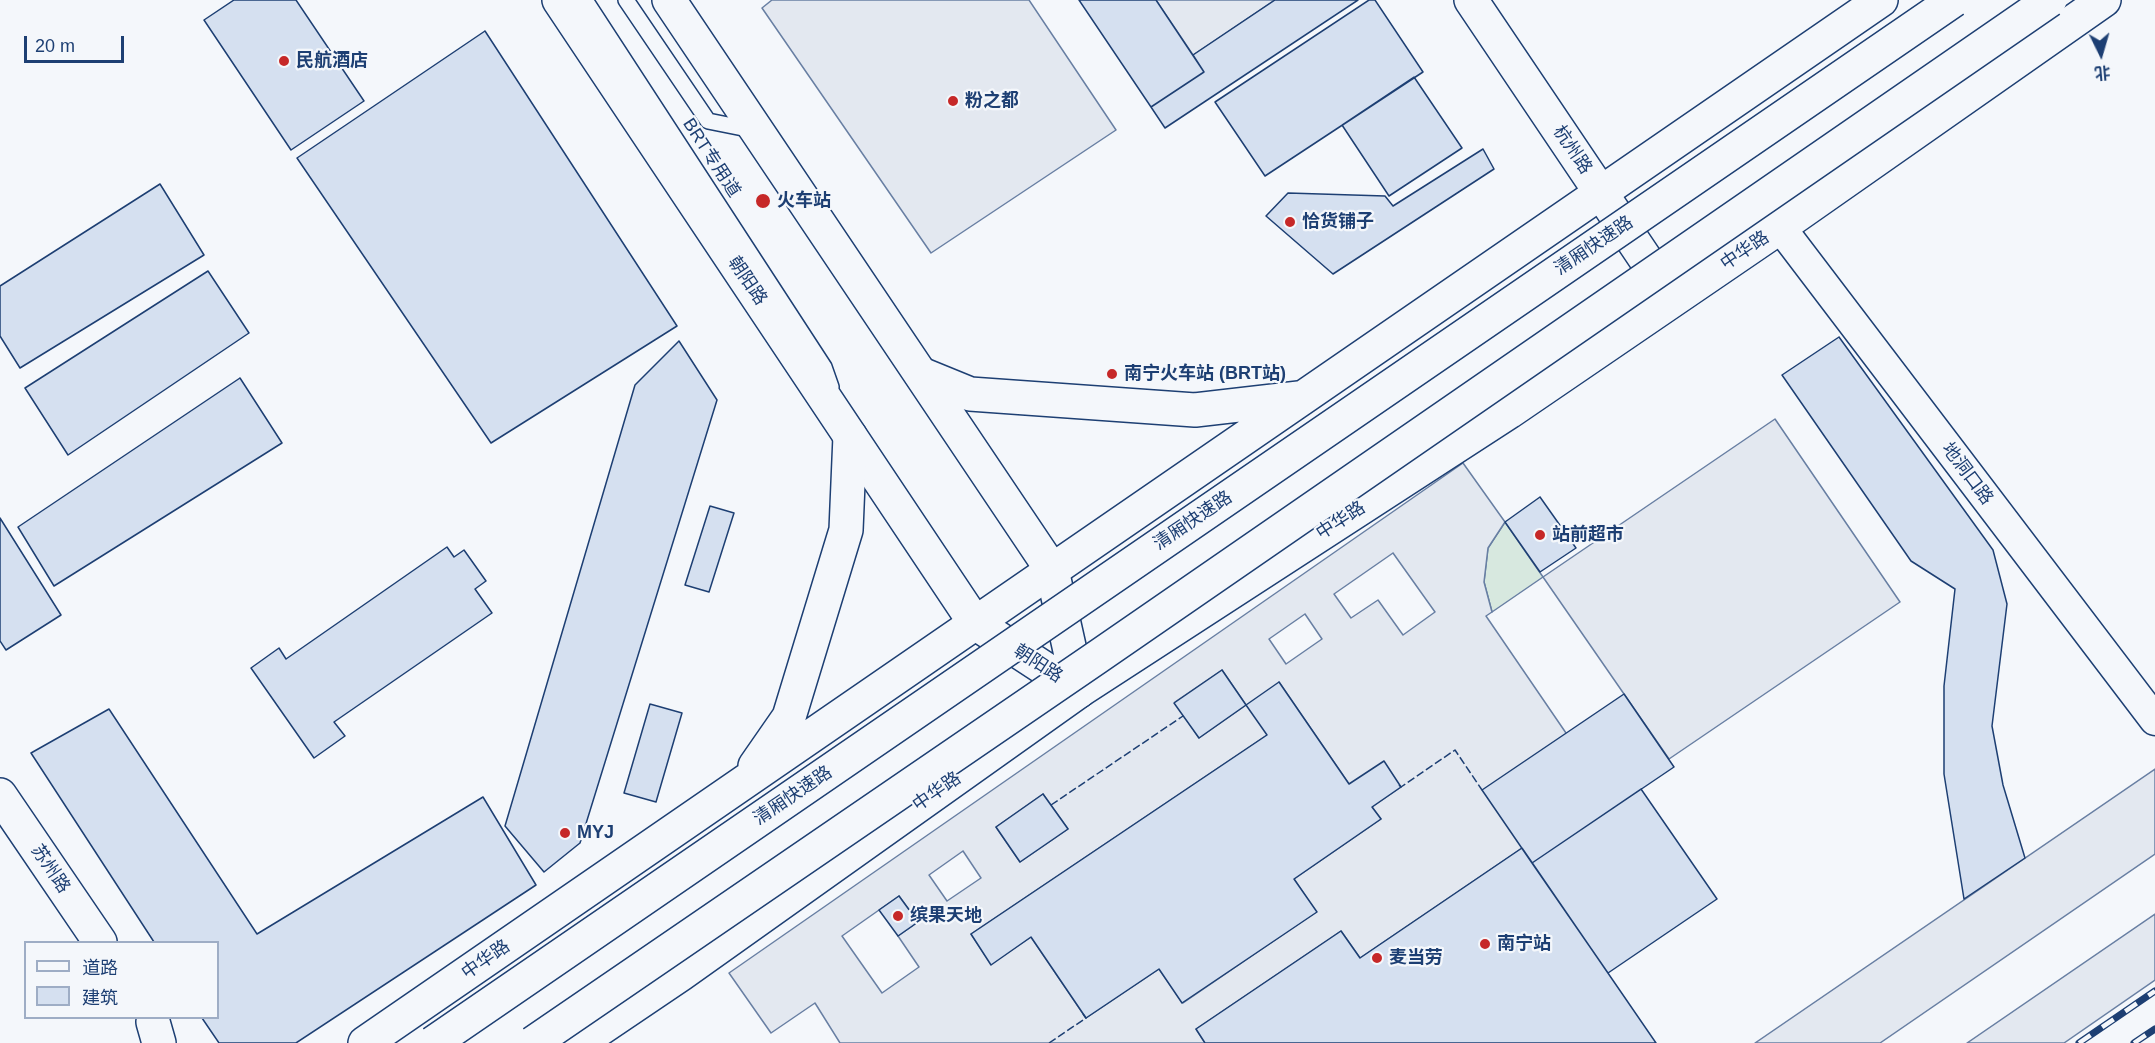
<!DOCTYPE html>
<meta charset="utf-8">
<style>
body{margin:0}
#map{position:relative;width:2155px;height:1043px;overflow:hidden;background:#f4f7fb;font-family:Arial,"Noto Sans SC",sans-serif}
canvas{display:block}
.legend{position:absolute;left:24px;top:941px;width:195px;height:78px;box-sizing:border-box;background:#f4f7fb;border:2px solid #9eadc5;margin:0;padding:8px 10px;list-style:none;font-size:18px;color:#1d3f73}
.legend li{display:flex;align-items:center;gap:12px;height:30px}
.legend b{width:30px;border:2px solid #9eadc5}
.north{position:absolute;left:2071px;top:24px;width:60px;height:60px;-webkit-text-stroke:4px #f4f7fb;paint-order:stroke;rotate:175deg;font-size:16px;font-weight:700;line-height:24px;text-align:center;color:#1d3f73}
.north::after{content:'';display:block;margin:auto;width:21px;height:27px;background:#1d3f73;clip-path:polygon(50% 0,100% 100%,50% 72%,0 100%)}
.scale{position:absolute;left:24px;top:36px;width:100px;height:27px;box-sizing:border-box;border:3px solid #1d3f73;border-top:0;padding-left:8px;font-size:18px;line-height:21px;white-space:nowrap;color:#1d3f73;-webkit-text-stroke:4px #f4f7fb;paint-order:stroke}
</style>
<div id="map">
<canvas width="2155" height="1043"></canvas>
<ul class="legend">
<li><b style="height:8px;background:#f4f7fb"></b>道路</li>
<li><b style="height:16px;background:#d5e0f0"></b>建筑</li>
</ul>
<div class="north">北</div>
<div class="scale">20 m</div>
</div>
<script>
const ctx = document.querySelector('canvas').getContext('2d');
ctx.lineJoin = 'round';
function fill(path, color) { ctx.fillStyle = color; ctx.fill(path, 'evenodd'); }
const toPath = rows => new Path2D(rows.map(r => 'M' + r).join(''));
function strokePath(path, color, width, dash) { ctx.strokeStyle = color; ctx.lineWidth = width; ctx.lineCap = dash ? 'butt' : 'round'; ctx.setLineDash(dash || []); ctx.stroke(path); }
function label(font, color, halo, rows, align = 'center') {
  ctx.font = font + ' Arial,"Noto Sans SC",sans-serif'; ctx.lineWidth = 4.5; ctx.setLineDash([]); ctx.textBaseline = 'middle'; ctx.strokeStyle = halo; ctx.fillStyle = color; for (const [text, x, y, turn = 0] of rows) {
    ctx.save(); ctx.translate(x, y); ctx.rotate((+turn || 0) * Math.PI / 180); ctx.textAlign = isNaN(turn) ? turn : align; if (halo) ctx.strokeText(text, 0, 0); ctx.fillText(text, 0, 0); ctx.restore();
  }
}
const green = toPath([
 [1505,522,1543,577,1492,612,1484,582,1488,548,1505,522]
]);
const parking = toPath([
 [772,0,1029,0,1116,130,931,253,762,8,772,0],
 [1156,0,1275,0,1193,55,1156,0],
 [1775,419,1900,602,1669,759,1543,577,1775,419],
 [1463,463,1505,522,1488,548,1484,582,1492,612,1486,616,1566,733,1522,848,1360,958,1341,931,1196,1029,1205,1043,840,1043,815,1003,771,1033,729,973,1463,463],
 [1393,553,1435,612,1403,635,1378,600,1351,618,1334,594,1393,553],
 [1305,614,1322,639,1286,664,1269,639,1305,614],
 [1222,670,1246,705,1199,738,1175,702,1222,670],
 [1279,682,1349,784,1401,787,1372,807,1381,819,1294,879,1316,912,1183,1003,1159,969,1086,1018,1031,937,991,964,971,934,1267,735,1279,682],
 [1043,794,1068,829,1020,862,996,827,1043,794],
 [963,851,981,878,947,901,929,875,963,851],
 [899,896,918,922,898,936,919,967,882,993,842,936,899,896],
 [2155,769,2155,854,1880,1043,1755,1043,2155,769],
 [2155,914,2155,980,2064,1043,1967,1043,2155,914]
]);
const building = toPath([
 [234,0,296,0,364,101,291,150,204,20,234,0],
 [1079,0,1156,0,1204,72,1151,107,1079,0],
 [1275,0,1358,0,1165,128,1151,107,1204,72,1193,55,1275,0],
 [1369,0,1375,0,1423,72,1265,176,1215,102,1369,0],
 [485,31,677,326,491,443,297,158,485,31],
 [1414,77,1462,148,1389,196,1342,125,1414,77],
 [1483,149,1494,169,1333,274,1266,216,1288,193,1385,196,1393,206,1483,149],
 [160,184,204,255,20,368,0,336,0,286,160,184],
 [208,271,249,333,68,455,25,388,208,271],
 [1839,337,1993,550,2007,604,1992,726,2003,785,2025,858,1964,899,1944,774,1944,686,1955,589,1911,561,1782,375,1839,337],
 [679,341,717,400,580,843,544,872,505,826,635,385,679,341],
 [240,378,282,443,54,586,18,527,240,378],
 [1540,497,1576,548,1540,572,1505,522,1540,497],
 [710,506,734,513,709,592,685,585,710,506],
 [0,518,61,615,6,650,0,641,0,518],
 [447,547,454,557,464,550,486,581,475,589,492,613,334,722,345,736,314,758,251,668,279,648,286,659,447,547],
 [1222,670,1246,705,1199,738,1174,703,1222,670],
 [1279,682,1349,784,1384,761,1401,787,1372,807,1381,819,1294,879,1317,912,1182,1003,1159,969,1086,1018,1031,937,991,965,971,934,1267,735,1246,705,1279,682],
 [1624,694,1674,767,1532,863,1482,790,1624,694],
 [650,704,682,713,656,802,624,793,650,704],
 [109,709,257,934,483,797,536,885,296,1043,219,1043,202,1018,218,1018,218,942,154,942,31,753,109,709],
 [1641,789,1717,899,1608,973,1532,863,1641,789],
 [1043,794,1068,829,1020,862,996,827,1043,794],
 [1522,848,1656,1043,1205,1043,1196,1029,1341,931,1360,958,1522,848],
 [899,896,918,922,898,936,879,910,899,896]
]);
const lane = toPath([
 [585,0,824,367,831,387],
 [626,0,708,121,753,130]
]);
const street = toPath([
 [1780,227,2155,720]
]);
const secondary = toPath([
 [1471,0,1671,297],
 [0,795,100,942]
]);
const primary = toPath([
 [559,0,975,623,1079,691],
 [669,0,1052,570,1079,691]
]);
const highway = toPath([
 [921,374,970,394,1195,410,1299,398],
 [755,766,789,717,846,530,850,436],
 [153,1022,159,1043],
 [365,1043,1881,0],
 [579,1043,681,974,1079,691,1509,412,1780,227,2104,0]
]);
const rail = toPath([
 [2079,1043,2155,991],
 [2134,1043,2155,1029]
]);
const highwayBridge = toPath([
 [433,1043,1954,0],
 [533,1043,1096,658,2050,0]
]);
const fence = toPath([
 [1399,785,1401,787,1455,750,1482,790],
 [1051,805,1183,716],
 [1049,1043,1086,1018,1083,1014]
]);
const markers = [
 [284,61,6,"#c62828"],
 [953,101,6,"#c62828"],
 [763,201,8,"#c62828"],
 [1290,222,6,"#c62828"],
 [1112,374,6,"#c62828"],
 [1540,535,6,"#c62828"],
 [565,833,6,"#c62828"],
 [898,916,6,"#c62828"],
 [1485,944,6,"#c62828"],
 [1377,958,6,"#c62828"]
];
const poiNames = [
 ["民航酒店",296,61],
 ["粉之都",965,101],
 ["火车站",777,201],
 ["恰货铺子",1302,222],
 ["南宁火车站 (BRT站)",1124,374],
 ["站前超市",1552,535],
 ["MYJ",577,833],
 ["缤果天地",910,916],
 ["南宁站",1497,944],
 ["麦当劳",1389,958]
];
const streetNames = [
 ["杭州路",1572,150,56],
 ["BRT专用道",711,158,57],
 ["清厢快速路",1594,246,-34],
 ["中华路",1745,251,-34],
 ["朝阳路",747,281,56],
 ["地洞口路",1967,474,53],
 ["清厢快速路",1193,521,-34],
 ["中华路",1341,521,-33],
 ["朝阳路",1038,664,33],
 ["中华路",937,792,-35],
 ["清厢快速路",793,796,-34],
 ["苏州路",50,869,56],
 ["中华路",486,960,-35]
];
fill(green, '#d7e8df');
strokePath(green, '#687fa3', 1.5);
fill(parking, '#e3e8f0');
strokePath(parking, '#687fa3', 1.5);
fill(building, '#d5e0f0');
strokePath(building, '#1d3f73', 1.5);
strokePath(lane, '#1d3f73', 18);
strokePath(street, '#1d3f73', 33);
strokePath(secondary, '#1d3f73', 36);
strokePath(primary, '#1d3f73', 36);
strokePath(highway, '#1d3f73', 36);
strokePath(lane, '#f4f7fb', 15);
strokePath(street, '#f4f7fb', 30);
strokePath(secondary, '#f4f7fb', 33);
strokePath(primary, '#f4f7fb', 33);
strokePath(highway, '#f4f7fb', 33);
strokePath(rail, '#1d3f73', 7);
strokePath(rail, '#f4f7fb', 4.5, [14]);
strokePath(highwayBridge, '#1d3f73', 36, []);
strokePath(highwayBridge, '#f4f7fb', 33);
strokePath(fence, '#1d3f73', 1.5, [8, 3]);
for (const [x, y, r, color] of markers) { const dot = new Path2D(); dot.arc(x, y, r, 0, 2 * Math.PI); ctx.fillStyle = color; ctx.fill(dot); strokePath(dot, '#f4f7fb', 2); }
label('bold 18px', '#1d3f73', '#f4f7fb', poiNames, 'left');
label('18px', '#1d3f73', '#f4f7fb', streetNames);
</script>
